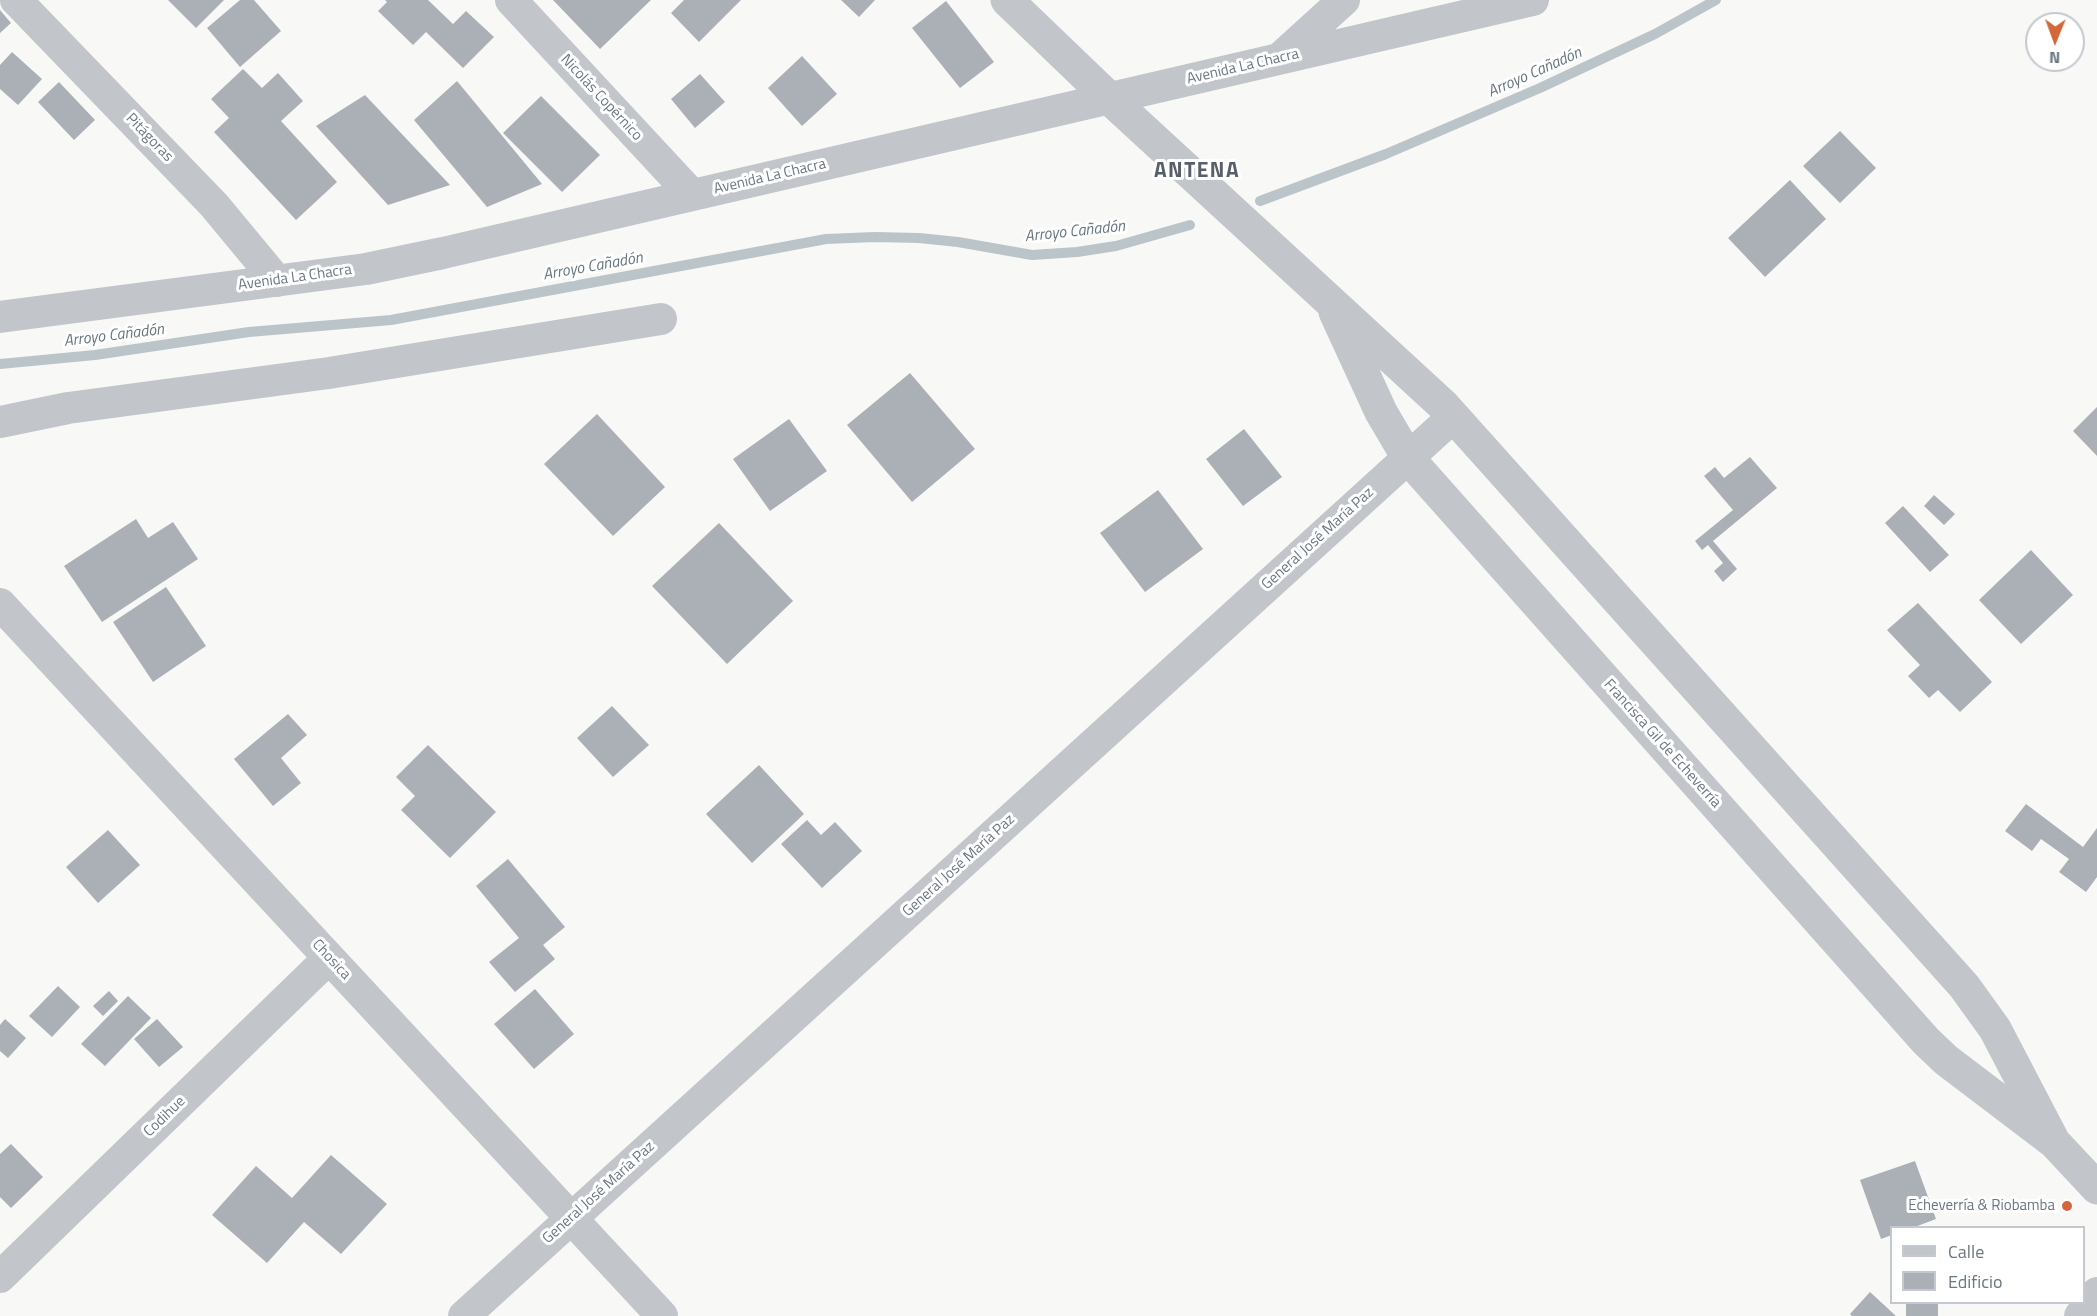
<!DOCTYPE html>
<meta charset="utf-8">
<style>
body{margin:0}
#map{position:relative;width:2097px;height:1316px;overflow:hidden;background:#f8f8f6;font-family:"Titillium Web",sans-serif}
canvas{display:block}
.legend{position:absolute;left:1890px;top:1226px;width:195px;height:78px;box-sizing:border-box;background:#fff;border:2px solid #c3c9ce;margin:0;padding:8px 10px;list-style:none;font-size:18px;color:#6a7784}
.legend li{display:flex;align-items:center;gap:12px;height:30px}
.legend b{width:30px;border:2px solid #c3c9ce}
.north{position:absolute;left:2025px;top:12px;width:60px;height:60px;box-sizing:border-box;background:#fff;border:2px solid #c3c9ce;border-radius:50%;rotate:181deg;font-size:16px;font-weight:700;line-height:24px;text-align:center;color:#6a7784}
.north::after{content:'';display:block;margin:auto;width:21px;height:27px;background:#d46739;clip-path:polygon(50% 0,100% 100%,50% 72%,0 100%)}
</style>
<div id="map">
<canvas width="2097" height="1316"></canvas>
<ul class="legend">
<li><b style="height:8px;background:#c2c5c9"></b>Calle</li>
<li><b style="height:16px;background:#aab0b6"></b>Edificio</li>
</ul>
<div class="north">N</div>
</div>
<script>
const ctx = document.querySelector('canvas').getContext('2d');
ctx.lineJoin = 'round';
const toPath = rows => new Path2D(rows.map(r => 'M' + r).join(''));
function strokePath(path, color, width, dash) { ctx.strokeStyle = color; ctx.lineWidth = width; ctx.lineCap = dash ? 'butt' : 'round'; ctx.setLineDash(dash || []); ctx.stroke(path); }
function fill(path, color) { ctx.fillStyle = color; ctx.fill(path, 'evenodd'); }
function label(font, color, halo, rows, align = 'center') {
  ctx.font = font + ' "Titillium Web",sans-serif'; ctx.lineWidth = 6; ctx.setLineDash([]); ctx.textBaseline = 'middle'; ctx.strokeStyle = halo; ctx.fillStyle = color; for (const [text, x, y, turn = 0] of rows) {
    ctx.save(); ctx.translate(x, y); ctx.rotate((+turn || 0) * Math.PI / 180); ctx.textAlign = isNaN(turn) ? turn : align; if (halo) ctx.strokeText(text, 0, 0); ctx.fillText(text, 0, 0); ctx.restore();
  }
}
const stream = toPath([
 [1260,201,1386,154,1540,88,1655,34,1716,0],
 [0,364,95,355,249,332,391,320,826,239,875,237,919,238,958,242,1032,255,1077,252,1116,246,1190,225]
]);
const building = toPath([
 [168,0,224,0,196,28],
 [240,0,254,0,281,31,240,67,207,28],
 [385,0,428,0,453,24,466,11,494,37,463,68,426,32,413,45,378,11,387,2],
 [553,0,651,0,600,49],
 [684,0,741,0,699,42,671,13],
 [841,0,875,0,859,17],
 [946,1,994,62,960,88,912,28],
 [0,10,11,23,0,33],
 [12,52,42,79,18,105,0,89,0,65],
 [802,56,837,94,802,126,768,88],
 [243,69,262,88,278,73,303,101,281,121,337,182,296,220,214,132,229,118,211,99],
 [700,74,725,102,695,128,671,99],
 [457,81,542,184,487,207,414,120],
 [59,82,95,120,74,140,38,102],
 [365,95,450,185,388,205,316,126],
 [541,96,600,155,562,192,503,133],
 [1840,131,1876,168,1840,203,1803,166],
 [1790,180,1826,219,1765,277,1728,238],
 [910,373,975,449,912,502,847,425],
 [2097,407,2097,456,2073,431],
 [597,414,665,487,613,536,544,464],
 [789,419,827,471,770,511,733,459],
 [1244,429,1282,477,1243,506,1206,459],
 [1750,457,1777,488,1713,541,1737,569,1723,582,1714,571,1723,563,1708,545,1702,550,1695,541,1733,510,1704,476,1715,467,1724,478],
 [1158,490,1203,549,1145,592,1100,533],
 [1934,495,1955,514,1944,525,1924,506],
 [1903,506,1949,555,1930,572,1885,523],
 [136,519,148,538,173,522,198,559,102,622,64,566],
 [719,523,793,601,727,664,652,586],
 [2031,550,2073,595,2021,644,1979,600],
 [166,587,206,646,153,682,113,622],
 [1918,603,1992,682,1960,712,1938,690,1929,698,1908,676,1920,665,1887,630],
 [612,706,649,745,613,777,577,738],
 [288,714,307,735,281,758,301,783,273,806,234,759],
 [428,745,496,812,450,858,401,810,415,796,396,777],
 [759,765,804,814,752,863,706,814],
 [2026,804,2083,847,2097,828,2097,877,2086,892,2059,872,2069,859,2041,839,2032,851,2005,831],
 [807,820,821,835,835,822,862,851,822,888,781,844],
 [108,830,140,865,98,903,66,867],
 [508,859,565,927,543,945,555,959,515,992,489,962,519,938,476,886],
 [58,986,80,1007,52,1037,29,1016],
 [535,989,574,1034,534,1069,494,1024],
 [109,991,118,1001,103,1016,93,1006],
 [128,996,151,1018,105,1066,81,1044],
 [5,1019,26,1038,8,1058,0,1051,0,1025],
 [157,1019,183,1047,159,1067,134,1039],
 [11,1144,43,1177,11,1208,0,1197,0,1154],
 [331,1155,387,1204,341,1254,304,1222,267,1263,212,1215,256,1166,292,1198],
 [1915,1161,1936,1219,1912,1228,1892,1228,1892,1235,1881,1239,1860,1180],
 [1870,1292,1896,1316,1852,1316,1850,1314],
 [1906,1302,1938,1302,1938,1316,1906,1316]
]);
const minor = toPath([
 [16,0,214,205,277,281],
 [511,0,692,195],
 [1280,58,1344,0],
 [0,317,366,269,443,253,1533,0],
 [0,422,68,408,329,373,661,319],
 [0,604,662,1316],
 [0,1277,329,958],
 [464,1316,1453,417],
 [2080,1316,2097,1293]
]);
const tertiary = toPath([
 [1007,0,1109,98,1444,406,1964,986,1995,1029,2054,1142],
 [1335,312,1381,412,1408,458,1926,1041,1946,1060,2054,1142,2097,1188]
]);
const markers = [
 [2067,1206,6,"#d46739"]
];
const streetNames = [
 ["Avenida La Chacra",1243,67,-13],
 ["Nicolás Copérnico",601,98,47],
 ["Pitágoras",149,138,46],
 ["Avenida La Chacra",770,177,-13],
 ["Avenida La Chacra",295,278,-8],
 ["General José María Paz",1318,539,-42],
 ["Francisca Gil de Echeverría",1662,744,48],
 ["General José María Paz",959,866,-42],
 ["Chosica",331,960,47],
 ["Codihue",165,1117,-44],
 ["General José María Paz",599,1193,-42]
];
const poiNames = [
 ["Echeverría & Riobamba",2055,1206]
];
const waterNames = [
 ["Arroyo Cañadón",1535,73,-24],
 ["Arroyo Cañadón",1075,232,-6],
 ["Arroyo Cañadón",593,267,-10],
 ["Arroyo Cañadón",114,336,-7]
];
const districtNames = [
 ["ANTENA",1197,172]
];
strokePath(stream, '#bbc4c9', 10);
fill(building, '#aab0b6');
strokePath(minor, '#c2c5c9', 32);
strokePath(tertiary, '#c2c5c9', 33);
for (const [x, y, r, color] of markers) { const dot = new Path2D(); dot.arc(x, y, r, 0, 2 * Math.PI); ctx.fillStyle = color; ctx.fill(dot); strokePath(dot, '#fff', 2); }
label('15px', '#6a7784', '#fff', streetNames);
label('15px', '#6a7784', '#fff', poiNames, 'right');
label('italic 16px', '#66777f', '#fff', waterNames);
ctx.letterSpacing = '1.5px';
label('bold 21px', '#57606a', '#fff', districtNames);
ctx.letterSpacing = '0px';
</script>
